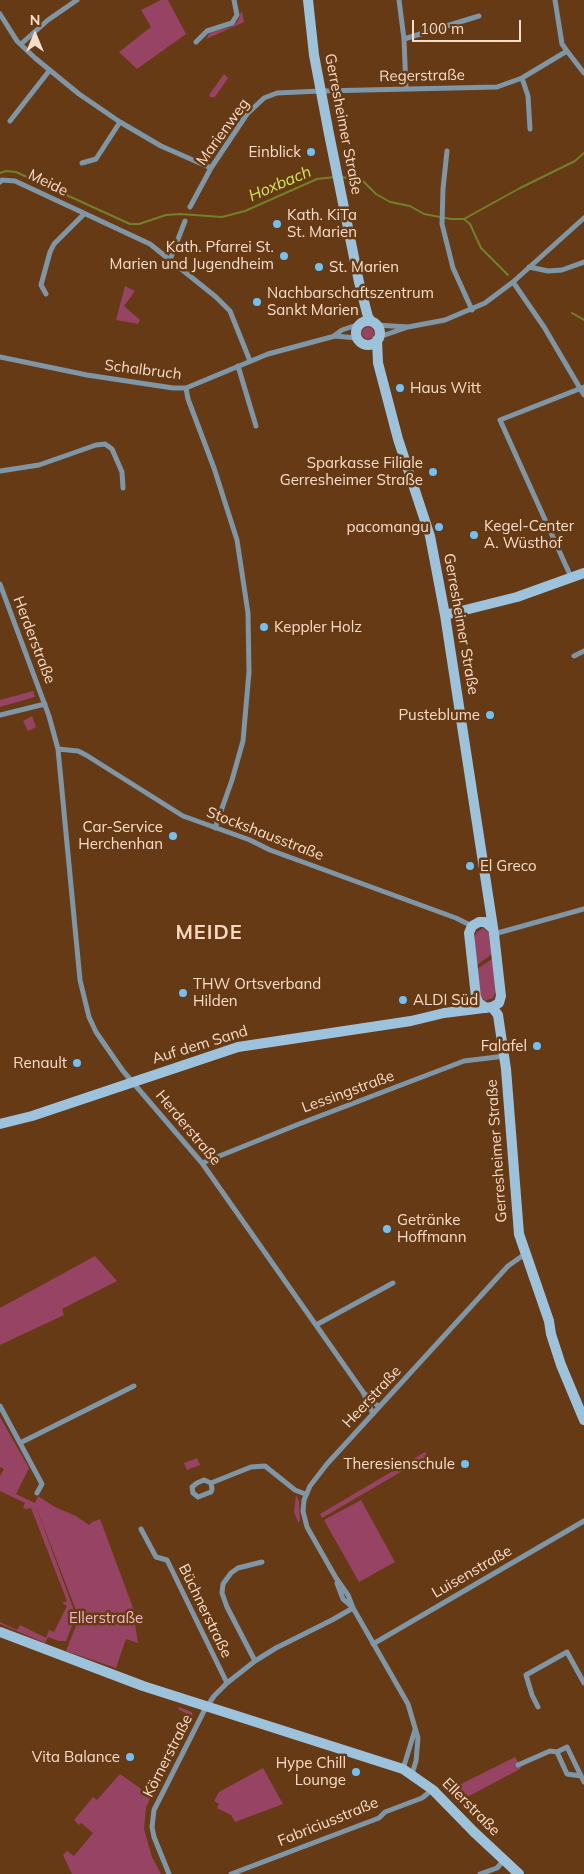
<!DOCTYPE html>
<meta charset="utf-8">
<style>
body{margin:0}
#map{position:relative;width:584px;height:1874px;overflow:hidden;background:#653a15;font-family:Mulish,sans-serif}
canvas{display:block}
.north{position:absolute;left:10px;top:10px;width:50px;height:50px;-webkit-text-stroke:4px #653a15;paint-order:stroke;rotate:0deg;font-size:14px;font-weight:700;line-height:20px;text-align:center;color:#f8ddca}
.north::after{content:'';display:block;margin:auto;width:18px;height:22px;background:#f8ddca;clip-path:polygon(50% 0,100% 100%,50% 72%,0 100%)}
.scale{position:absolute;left:412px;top:20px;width:109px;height:22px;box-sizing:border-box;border:2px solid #f8ddca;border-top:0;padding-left:6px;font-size:15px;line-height:18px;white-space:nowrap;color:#f8ddca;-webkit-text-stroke:4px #653a15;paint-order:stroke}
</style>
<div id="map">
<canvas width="584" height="1874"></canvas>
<div class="north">N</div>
<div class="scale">100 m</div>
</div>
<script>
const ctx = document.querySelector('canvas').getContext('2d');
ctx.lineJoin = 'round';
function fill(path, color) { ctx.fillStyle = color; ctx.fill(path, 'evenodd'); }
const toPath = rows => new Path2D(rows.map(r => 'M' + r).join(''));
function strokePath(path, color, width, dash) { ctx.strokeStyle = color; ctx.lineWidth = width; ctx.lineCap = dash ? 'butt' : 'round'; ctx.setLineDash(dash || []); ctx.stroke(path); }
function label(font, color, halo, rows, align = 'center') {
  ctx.font = font + ' Mulish,sans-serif'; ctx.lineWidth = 5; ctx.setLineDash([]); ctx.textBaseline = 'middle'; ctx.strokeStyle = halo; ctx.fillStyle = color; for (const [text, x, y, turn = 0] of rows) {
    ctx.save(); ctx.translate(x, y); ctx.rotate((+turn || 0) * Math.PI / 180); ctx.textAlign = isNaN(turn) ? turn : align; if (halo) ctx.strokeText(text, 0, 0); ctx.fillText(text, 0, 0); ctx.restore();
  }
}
const green = toPath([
 [161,0,168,0,186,34,137,69,119,52,151,27,141,10],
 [241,12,242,12,244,22,206,39,209,34,213,32,231,27,238,21],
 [224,74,228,78,215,97,210,97,209,95],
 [125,286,135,291,124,306,140,320,138,324,116,320],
 '362 333a6 6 0 1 1 12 0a6 6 0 1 1-12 0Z',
 [33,691,35,697,0,707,0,700],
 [32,716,36,727,28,731,23,721],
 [483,928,489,933,492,954,477,965,474,939,476,933],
 [492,959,496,990,493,998,485,1001,481,996,477,969],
 [95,1256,117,1281,62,1309,64,1315,0,1345,0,1308],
 [0,1417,29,1468,16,1494,35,1503,38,1496,55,1507,76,1516,89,1525,92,1522,100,1519,132,1605,138,1643,126,1639,116,1668,66,1651,79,1618,35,1504,76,1616,66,1641,59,1641,48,1637,45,1643,0,1624,0,1622,17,1630,20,1625,46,1638,49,1630,54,1632,67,1606,62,1603,67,1601,31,1508,26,1509,23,1508,25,1503,0,1491,0,1476,4,1469,0,1467],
 [425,1452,428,1456,322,1518,320,1514],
 [197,1458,200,1465,187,1470,184,1463],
 [296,1495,299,1501,300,1521,298,1522,294,1512],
 [361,1500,395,1562,359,1582,324,1520],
 [179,1707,192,1712,193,1717,172,1759,187,1727,183,1725,189,1715,178,1709],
 [515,1757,521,1767,520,1769,456,1803,451,1789],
 [263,1768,283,1804,235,1822,231,1815,217,1808,219,1804,214,1801,219,1792],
 [120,1774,151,1796,146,1808,144,1829,152,1857,161,1874,72,1874,63,1855,67,1851,74,1856,93,1833,81,1823,79,1825,74,1820,93,1797,97,1800]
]);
const stream = toPath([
 [0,173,6,171,16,172,130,224,139,224,166,215,180,214,222,217,245,211,317,179,335,177],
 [342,177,363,181,376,194,390,202,410,206,424,214,451,219,464,219,520,188,575,161,584,153],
 [464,219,470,224,481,248,508,275],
 [572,313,584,320]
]);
const street = toPath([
 [399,0,404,39,406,89],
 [555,0,562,44,567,51],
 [0,14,17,41,35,58,79,94,120,122,161,146,211,168],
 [404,39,479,16],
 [196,42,207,31,232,23,237,15,234,0],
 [21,44,48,20,77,0],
 [522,78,528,96,530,129],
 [10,121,49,71],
 [447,151,443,189,442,224,453,268,472,310],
 [82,163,96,159,120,122],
 [0,182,2,180,15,181,150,244,216,297,230,311,250,361],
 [190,207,211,168,247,114,264,98,277,93,321,91,497,87,522,78,567,51,584,73],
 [170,260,185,221],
 [529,267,548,271,562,270,584,262],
 [513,282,544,327,584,395],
 [46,294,41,285,50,252,54,244,84,214],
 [377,325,408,327],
 [335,335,342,330,360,324],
 [379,337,408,327,445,320,485,303,513,282,584,218],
 [0,357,87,375,173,388,186,388,268,354,335,336,357,338],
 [238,366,256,426],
 [186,388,188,399,214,468,237,540,248,613,249,672,243,741,232,780,215,828],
 [0,471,39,465,96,445,105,444,112,449,122,472,123,488],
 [571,577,500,420,584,387],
 [0,584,49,716,58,749,80,980,89,1017,96,1032,123,1071,202,1163,363,1392,373,1414],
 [574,656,584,651],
 [0,715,45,704],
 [58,749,78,751,86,755,183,816,250,840,270,850,456,918,472,926],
 [494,934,584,909],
 [202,1163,299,1124,464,1061,505,1056],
 [316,1325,393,1283],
 [365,1394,379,1407],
 [0,1406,42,1484,37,1493],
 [20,1443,134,1386],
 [204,1480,211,1483,212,1489,211,1492,198,1497,193,1493,192,1487,197,1483,204,1480],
 [211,1483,251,1467,265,1466,295,1490,305,1494],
 [141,1529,156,1557,167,1560,227,1683],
 [337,1583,343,1599,352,1607],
 [373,1644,584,1521],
 [255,1661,227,1607,222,1593,223,1584,231,1573,238,1568,262,1562],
 [538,1707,532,1695,526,1675,567,1652,584,1683],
 [518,1765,550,1751,557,1752],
 [403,1769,415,1730],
 [412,1774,416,1761,418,1738,408,1704,353,1608,348,1595,336,1578,307,1527,303,1511,304,1500,310,1486,327,1464,508,1266,525,1254],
 [581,1776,567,1774,557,1752,567,1747,584,1782],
 [169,1874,154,1837,152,1827,154,1810,204,1711,214,1696,227,1683,255,1661,276,1648,332,1620,353,1608],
 [231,1874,379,1818,385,1812,422,1798,432,1790],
 [480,1874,497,1868,504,1860]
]);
const secondary = toPath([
 [308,0,314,55,329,134,359,282,368,317,371,321],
 '356 333a12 12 0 1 1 24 0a12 12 0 1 1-24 0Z',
 [445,615,517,597,584,573],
 [492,1007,498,1015,506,1069,519,1234,549,1321,551,1334,561,1365,584,1420],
 [486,1008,479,1003,476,997,469,933,472,926,479,922,485,922,492,928],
 [0,1124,32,1116,238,1047,411,1021,444,1013,492,1007,499,1003,501,996,494,934,445,615,430,536,398,439,378,363,377,340],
 [0,1632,143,1686,403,1769,433,1790,474,1832,519,1874]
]);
const markers = [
 [311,152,5,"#71c1f4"],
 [277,224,5,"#71c1f4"],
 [284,256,5,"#71c1f4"],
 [319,267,5,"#71c1f4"],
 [257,302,5,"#71c1f4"],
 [400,388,5,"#71c1f4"],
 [433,472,5,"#71c1f4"],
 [439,527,5,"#71c1f4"],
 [474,535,5,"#71c1f4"],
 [264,627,5,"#71c1f4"],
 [490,715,5,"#71c1f4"],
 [173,836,5,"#71c1f4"],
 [470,866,5,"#71c1f4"],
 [183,993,5,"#71c1f4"],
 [403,1000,5,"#71c1f4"],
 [537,1046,5,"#71c1f4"],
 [77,1063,5,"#71c1f4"],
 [387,1229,5,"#71c1f4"],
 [465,1464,5,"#71c1f4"],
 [130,1757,5,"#71c1f4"],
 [356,1772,5,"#71c1f4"]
];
const streetNames = [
 ["Regerstraße",422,76,-1],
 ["Gerresheimer Straße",343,124,79],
 ["Marienweg",223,132,-54],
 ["Meide",48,183,26],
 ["Schalbruch",143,370,7],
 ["Gerresheimer Straße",461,624,80],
 ["Herderstraße",34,640,69],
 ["Stockshausstraße",265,834,21],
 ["Auf dem Sand",200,1045,-17],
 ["Lessingstraße",348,1092,-20],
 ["Herderstraße",188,1128,50],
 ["Gerresheimer Straße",497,1151,-94],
 ["Heerstraße",372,1397,-47],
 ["Luisenstraße",472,1572,-30],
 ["Büchnerstraße",205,1611,64],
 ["Körnerstraße",168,1756,-63],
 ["Ellerstraße",471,1807,45],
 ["Fabriciusstraße",328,1822,-22]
];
const poiNames = [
 ["Einblick",301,152],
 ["Kath. KiTa",287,215,"left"],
 ["St. Marien",287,232,"left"],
 ["Kath. Pfarrei St.",274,247],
 ["Marien und Jugendheim",274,264],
 ["St. Marien",329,267,"left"],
 ["Nachbarschaftszentrum",267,293,"left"],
 ["Sankt Marien",267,310,"left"],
 ["Haus Witt",410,388,"left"],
 ["Sparkasse Filiale",423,463],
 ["Gerresheimer Straße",423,480],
 ["Kegel-Center",484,526,"left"],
 ["A. Wüsthof",484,543,"left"],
 ["pacomangu",429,527],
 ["Keppler Holz",274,627,"left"],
 ["Pusteblume",480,715],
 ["Car-Service",163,827],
 ["Herchenhan",163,844],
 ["El Greco",480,866,"left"],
 ["THW Ortsverband",193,984,"left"],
 ["Hilden",193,1001,"left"],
 ["ALDI Süd",413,1000,"left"],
 ["Falafel",527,1046],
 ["Renault",67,1063],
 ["Getränke",397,1220,"left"],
 ["Hoffmann",397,1237,"left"],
 ["Theresienschule",455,1464],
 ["Vita Balance",120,1757],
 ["Hype Chill",346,1763],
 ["Lounge",346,1780]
];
const parkNames = [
 ["Ellerstraße",106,1618]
];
const waterNames = [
 ["Hoxbach",280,184,-23]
];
const districtNames = [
 ["MEIDE",209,933]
];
fill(green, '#974363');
strokePath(stream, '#728127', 2);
strokePath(street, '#7e96a6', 5);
strokePath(secondary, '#9dc2db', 10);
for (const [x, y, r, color] of markers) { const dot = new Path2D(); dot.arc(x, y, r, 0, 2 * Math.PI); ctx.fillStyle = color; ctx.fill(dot); strokePath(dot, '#653a15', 2); }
label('15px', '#f8ddca', '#653a15', streetNames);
label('15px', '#f8ddca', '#653a15', poiNames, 'right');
label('15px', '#efb7c8', '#653a15', parkNames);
label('italic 16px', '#d0e853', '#653a15', waterNames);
ctx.letterSpacing = '1px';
label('bold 20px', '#f8d8c0', '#653a15', districtNames);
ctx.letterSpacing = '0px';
</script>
